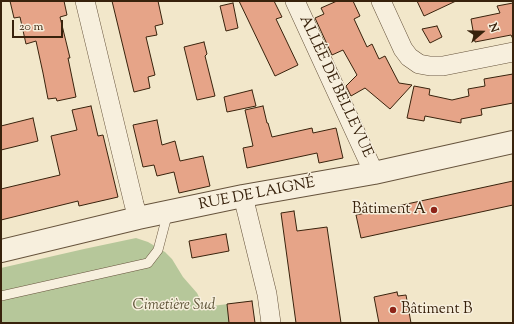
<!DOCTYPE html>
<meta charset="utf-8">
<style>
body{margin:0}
#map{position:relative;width:514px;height:324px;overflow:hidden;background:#f2e7ca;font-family:"Sorts Mill Goudy",serif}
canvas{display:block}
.frame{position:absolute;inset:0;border:2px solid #38220c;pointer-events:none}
.north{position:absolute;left:462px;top:12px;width:40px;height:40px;-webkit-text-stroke:3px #f7efdd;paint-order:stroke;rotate:70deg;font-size:11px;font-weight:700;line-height:16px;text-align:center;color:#38220c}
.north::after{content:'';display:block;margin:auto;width:14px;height:18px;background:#38220c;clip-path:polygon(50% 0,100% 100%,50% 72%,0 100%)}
.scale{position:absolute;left:12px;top:20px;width:51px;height:18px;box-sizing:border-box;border:2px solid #38220c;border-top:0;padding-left:5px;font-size:12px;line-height:14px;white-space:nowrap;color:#38220c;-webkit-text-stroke:3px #f7efdd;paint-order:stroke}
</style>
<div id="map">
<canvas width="514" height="324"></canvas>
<div class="frame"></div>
<div class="north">N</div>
<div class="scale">20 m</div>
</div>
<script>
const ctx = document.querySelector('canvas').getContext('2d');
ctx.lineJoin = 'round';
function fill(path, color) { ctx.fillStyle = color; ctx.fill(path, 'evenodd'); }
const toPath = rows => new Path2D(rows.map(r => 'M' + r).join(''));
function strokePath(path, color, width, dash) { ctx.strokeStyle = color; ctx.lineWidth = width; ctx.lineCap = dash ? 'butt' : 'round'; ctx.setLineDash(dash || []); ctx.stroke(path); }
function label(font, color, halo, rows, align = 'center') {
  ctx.font = font + ' "Sorts Mill Goudy",serif'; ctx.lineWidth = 3; ctx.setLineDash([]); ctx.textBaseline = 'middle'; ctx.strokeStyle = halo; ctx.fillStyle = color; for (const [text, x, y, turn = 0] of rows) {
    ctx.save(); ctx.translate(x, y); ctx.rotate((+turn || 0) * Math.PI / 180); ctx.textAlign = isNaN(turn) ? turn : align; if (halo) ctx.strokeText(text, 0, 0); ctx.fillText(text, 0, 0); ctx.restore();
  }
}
const green = toPath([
 [136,238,148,242,165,252,172,259,183,277,197,293,204,307,252,301,255,323,1,323,1,268,84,249]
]);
const building = toPath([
 [10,1,64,1,67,15,60,17,70,58,68,58,76,97,57,101,56,98,48,99,43,73,36,41,26,44,20,17,14,18,10,1],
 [112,1,158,1,163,24,155,26,157,35,146,37,155,75,148,77,150,88,134,92,112,1],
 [239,1,274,1,282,17,276,19,298,65,275,76,239,1],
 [337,1,353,1,360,16,354,19,367,47,372,44,379,59,385,56,399,83,412,85,390,109,365,88,351,96,346,86,357,75,343,50,332,55,315,18,324,14,321,8,337,1],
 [417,1,456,1,424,16,417,1],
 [233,3,238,28,226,31,220,6,233,3],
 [513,3,513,39,511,35,475,42,471,19,500,13,497,6,513,3],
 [437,26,442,37,430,43,422,29,437,26],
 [204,42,207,54,205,56,215,96,197,100,184,47,204,42],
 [513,74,513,103,481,109,482,115,461,119,461,123,425,116,424,121,407,118,414,86,430,89,429,95,452,100,469,96,468,89,485,86,484,79,513,74],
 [252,90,256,106,227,112,224,97,252,90],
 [91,106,98,136,103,135,118,197,79,206,78,201,1,220,1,189,60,175,51,136,77,130,72,110,91,106],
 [263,106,267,123,268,123,272,137,312,128,313,133,336,128,343,158,319,163,317,153,247,168,243,148,253,146,245,110,263,106],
 [33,118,38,141,1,150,1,126,33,118],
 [157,120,162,145,175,141,180,161,203,156,210,186,179,193,174,172,157,176,154,165,143,167,133,125,157,120],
 [513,181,513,205,361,238,356,215,513,181],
 [294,211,297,231,327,227,341,323,296,323,281,213,294,211],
 [226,234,229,251,192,258,189,241,226,234],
 [397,292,398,296,406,295,411,323,379,323,374,297,397,292],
 [252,301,255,323,229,323,227,304,252,301]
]);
const service = toPath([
 [1,296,148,263,158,250,168,212]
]);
const minor = toPath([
 [85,1,134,204,138,218],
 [295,1,374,173],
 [381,1,403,49,409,57,419,64,430,66,443,66,513,52],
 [243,196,267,294,271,323]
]);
const tertiary = toPath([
 [1,251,138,218,243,196,374,173,513,142]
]);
const markers = [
 [434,210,4,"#8f2418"],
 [393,310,4,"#8f2418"]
];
const streetNames = [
 ["ALLÉE DE BELLEVUE",335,87,65],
 ["RUE DE LAIGNÉ",257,195,-11]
];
const poiNames = [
 ["Bâtiment A",426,210],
 ["Bâtiment B",401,310,"left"]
];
const parkNames = [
 ["Cimetière Sud",174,306]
];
fill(green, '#b6c79a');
fill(building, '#e6a488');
strokePath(building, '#38220c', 1);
strokePath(service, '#66533c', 10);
strokePath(minor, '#66533c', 20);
strokePath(tertiary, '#66533c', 24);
strokePath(service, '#f7efdd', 9);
strokePath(minor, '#f7efdd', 19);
strokePath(tertiary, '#f7efdd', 22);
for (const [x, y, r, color] of markers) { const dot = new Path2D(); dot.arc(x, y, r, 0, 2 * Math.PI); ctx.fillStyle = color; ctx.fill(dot); strokePath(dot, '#f7efdd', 1.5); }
label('15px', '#38220c', '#f7efdd', streetNames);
label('15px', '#38220c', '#f7efdd', poiNames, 'right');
label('italic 15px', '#5e5437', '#f7efdd', parkNames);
</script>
